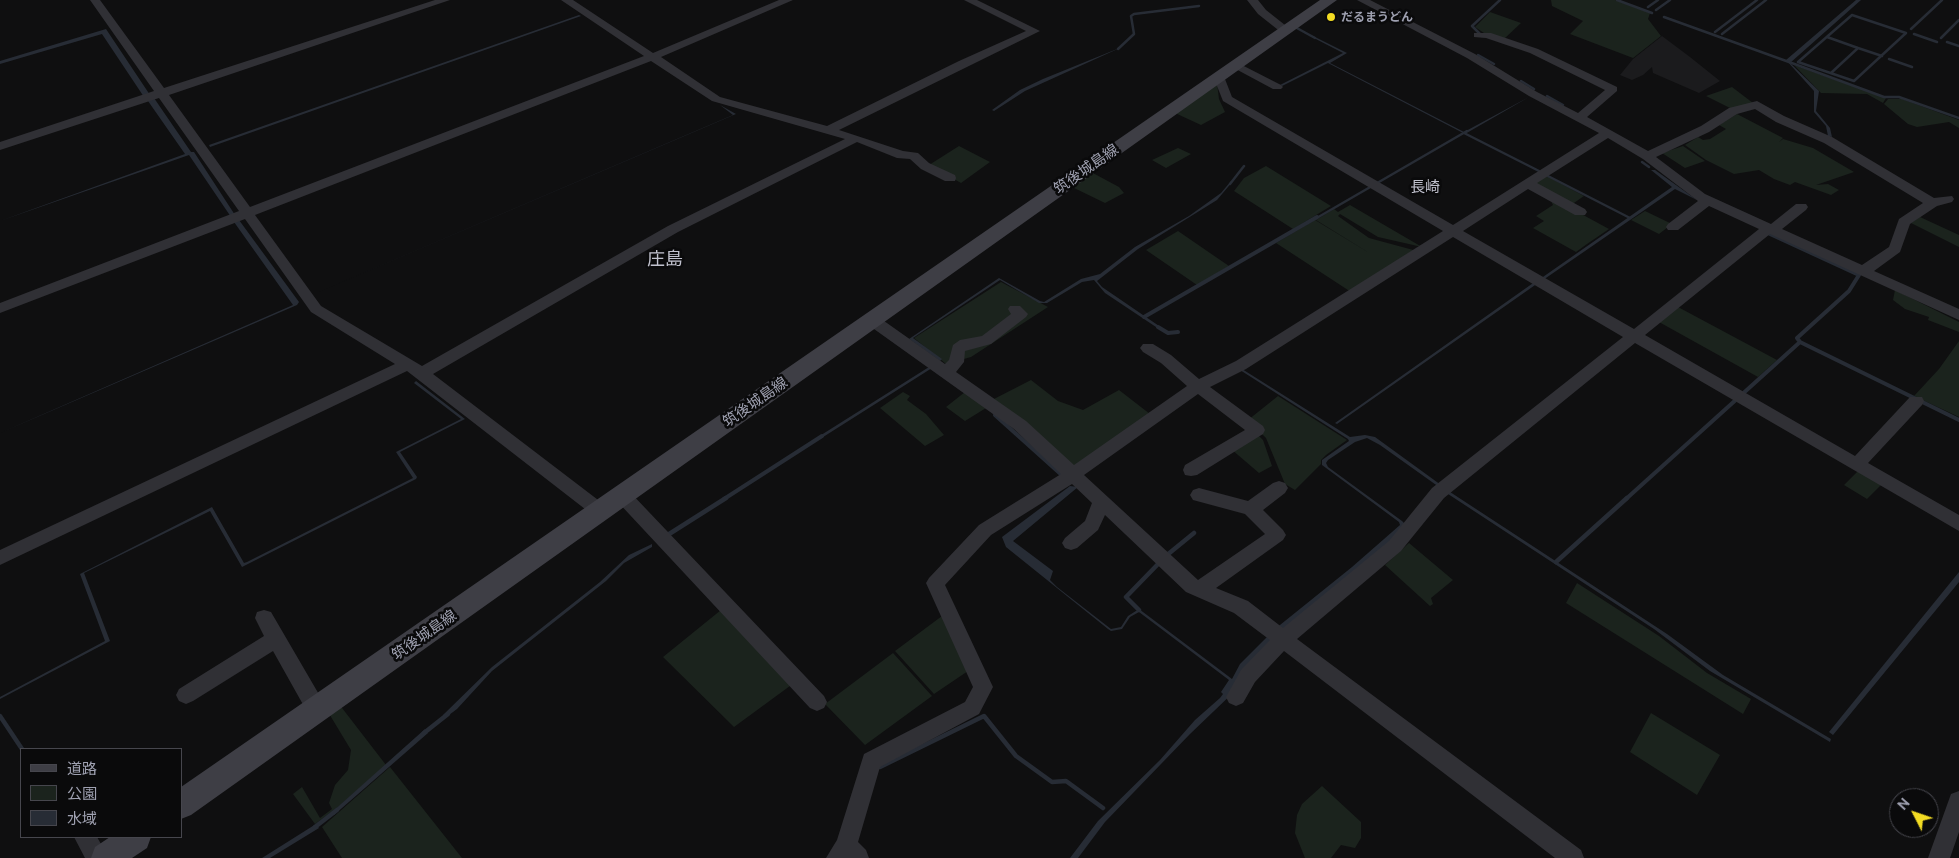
<!DOCTYPE html>
<meta charset="utf-8">
<style>
body{margin:0}
#map{position:relative;width:1959px;height:858px;overflow:hidden;background:#0f0f10;font-family:Ubuntu,"Noto Sans JP",sans-serif}
canvas{display:block}
.legend{position:absolute;left:20px;top:748px;width:162px;height:90px;box-sizing:border-box;background:#0a0a0b;border:1px solid #46464d;margin:0;padding:6px 9px;list-style:none;font-size:15px;color:#9fa1b1}
.legend li{display:flex;align-items:center;gap:10px;height:25px}
.legend b{width:25px;border:1px solid #46464d}
.north{position:absolute;left:1889px;top:788px;width:50px;height:50px;box-sizing:border-box;background:#0a0a0b;border:1px solid #46464d;border-radius:50%;rotate:311deg;font-size:14px;font-weight:700;line-height:20px;text-align:center;color:#9fa1b1}
.north::after{content:'';display:block;margin:auto;width:18px;height:22px;background:#f3dc23;clip-path:polygon(50% 0,100% 100%,50% 72%,0 100%)}
</style>
<div id="map">
<canvas width="1959" height="858"></canvas>
<ul class="legend">
<li><b style="height:6px;background:#3e3e45"></b>道路</li>
<li><b style="height:14px;background:#1b231d"></b>公園</li>
<li><b style="height:14px;background:#272c35"></b>水域</li>
</ul>
<div class="north">N</div>
</div>
<script>
const ctx = document.querySelector('canvas').getContext('2d');
ctx.lineJoin = 'round';
function fill(path, color) { ctx.fillStyle = color; ctx.fill(path, 'evenodd'); }
const toPath = rows => new Path2D(rows.map(r => 'M' + r).join(''));
function strokePath(path, color, width, dash) { ctx.strokeStyle = color; ctx.lineWidth = width; ctx.lineCap = dash ? 'butt' : 'round'; ctx.setLineDash(dash || []); ctx.stroke(path); }
function label(font, color, halo, rows, align = 'center') {
  ctx.font = font + ' Ubuntu,"Noto Sans JP",sans-serif'; ctx.lineWidth = 5; ctx.setLineDash([]); ctx.textBaseline = 'middle'; ctx.strokeStyle = halo; ctx.fillStyle = color; for (const [text, x, y, turn = 0] of rows) {
    ctx.save(); ctx.translate(x, y); ctx.rotate((+turn || 0) * Math.PI / 180); ctx.textAlign = isNaN(turn) ? turn : align; if (halo) ctx.strokeText(text, 0, 0); ctx.fillText(text, 0, 0); ctx.restore();
  }
}
const built = toPath([
 [1662,36,1690,57,1720,81,1699,93,1653,73,1652,67,1643,75,1632,80,1620,75,1633,59]
]);
const green = toPath([
 [1551,0,1615,0,1650,13,1648,19,1661,36,1633,58,1570,34,1583,21,1552,6],
 [1490,12,1521,23,1504,39,1484,33,1475,27],
 [1794,65,1886,98,1883,103,1867,94,1821,93],
 [1217,83,1219,99,1225,112,1201,125,1175,113],
 [1732,87,1753,103,1732,109,1706,96],
 [1888,99,1902,99,1959,120,1959,128,1949,122,1917,127,1908,124,1884,104],
 [1737,114,1783,138,1779,142,1783,139,1813,148,1854,172,1816,185,1828,184,1839,190,1831,195,1795,182,1790,185,1774,179,1759,170,1734,174,1706,160,1685,145,1698,137,1703,140,1710,139,1726,129,1719,125],
 [959,146,990,162,961,183,929,165],
 [1683,146,1705,161,1685,168,1662,153],
 [1178,148,1191,154,1166,168,1152,160],
 [1266,166,1331,206,1293,229,1234,191,1244,178],
 [1091,172,1119,187,1124,193,1105,203,1070,186],
 [1545,175,1584,196,1571,205,1532,184],
 [1528,185,1609,229,1587,244,1558,228,1587,244,1576,252,1533,228,1544,221,1536,216,1553,205,1550,199],
 [1350,205,1422,247,1378,237,1340,214,1338,216,1369,238,1417,251,1351,292,1276,243,1315,220,1371,254,1316,220,1334,209,1338,212],
 [1645,211,1672,224,1659,234,1631,220],
 [1920,217,1959,235,1959,247,1911,223],
 [1178,231,1210,253,1229,266,1197,285,1146,250],
 [1001,282,1048,307,971,357,946,364,914,338],
 [1895,290,1959,322,1959,332,1928,320,1929,317,1905,309,1893,300],
 [1678,307,1777,360,1758,377,1659,322],
 [1959,341,1959,417,1914,396,1939,369],
 [1031,380,1058,401,1083,410,1119,390,1150,414,1072,468,992,400],
 [903,392,910,396,907,400,926,414,944,435,925,446,880,408],
 [965,392,986,408,965,421,946,407],
 [1278,396,1347,440,1326,455,1321,460,1321,464,1295,490,1285,484,1266,438,1248,420],
 [1257,434,1263,440,1272,466,1259,473,1231,449],
 [1858,471,1884,482,1867,499,1844,485],
 [1409,543,1453,580,1431,598,1433,604,1430,606,1385,565],
 [1577,583,1659,636,1707,673,1751,699,1743,714,1566,603],
 [721,610,794,683,734,727,663,657],
 [942,616,968,671,934,694,895,651],
 [893,653,932,696,865,745,825,704],
 [339,704,386,765,338,807,315,824,293,794,302,787,320,818,332,809,329,803,335,785,348,770,351,750,328,712],
 [1651,713,1720,755,1697,795,1630,752],
 [390,767,462,858,342,858,322,827],
 [1322,786,1361,822,1361,838,1355,848,1341,845,1331,858,1305,858,1295,833,1297,815,1302,804]
]);
const water = toPath([
 [1856,0,1861,0,1790,63,1819,91,1816,111,1830,128,1832,137,1828,136,1826,126,1814,112,1814,91,1786,60],
 [579,15,581,16,210,147,209,145],
 [106,29,150,95,144,97,102,34,0,64,0,61],
 [1311,35,1347,53,1330,63,1464,132,1529,97,1465,134,1328,63,1282,86,1280,85,1343,53,1310,36],
 [1122,47,1025,91,994,111,992,110,1020,90,1043,79],
 [154,98,191,152,194,152,235,215,231,217,189,155,0,221,185,154,148,101],
 [720,105,736,114,314,294,733,115],
 [1651,170,1655,170,1697,200,1675,189,1543,280,1540,279,1672,187],
 [1231,181,1233,181,1217,200,1138,249,1097,281,1102,287,1162,328,1159,329,1105,293,1094,280,1082,282,1047,303,1039,303,1000,280,913,338,942,359,940,361,909,339,999,278,1040,301,1044,302,1081,279,1100,274,1135,247,1189,216,1221,193],
 [239,220,299,302,297,305,0,433,293,305,234,222],
 [1536,281,1538,283,1337,424,1335,423],
 [929,367,932,368,820,439,818,437],
 [1242,369,1350,437,1365,435,1375,437,1441,485,1439,487,1380,445,1367,438,1355,442,1328,460,1326,463,1328,467,1402,521,1405,524,1404,529,1190,734,1105,822,1078,858,1070,858,1098,821,1160,760,1195,720,1220,698,1223,694,1221,692,1229,680,1139,612,1130,617,1122,629,1111,631,1108,629,1006,547,1002,537,1070,486,1078,487,1013,541,1053,571,1050,580,1057,587,1111,629,1121,627,1128,616,1139,609,1232,679,1240,664,1275,629,1352,567,1400,525,1399,522,1322,465,1322,460,1349,441,1348,439,1240,370],
 [416,381,465,419,400,452,417,477,416,479,242,567,210,511,84,573,110,641,0,699,0,697,105,641,80,574,212,507,244,563,247,562,413,478,396,452,461,419,414,383],
 [1447,490,1667,634,1723,675,1831,739,1830,742,1710,671,1654,629,1445,492],
 [652,544,652,547,624,563,606,581,492,671,457,709,445,718,443,715,492,667,600,582,629,555],
 [1959,572,1959,582,1833,735,1829,732],
 [425,729,428,733,334,815,332,812],
 [316,824,319,828,270,858,262,858]
]);
const streamFar2 = toPath([
 [1617,0,1652,13],
 [1648,7,1658,0],
 [1656,10,1670,0],
 [1852,15,1906,33,1854,81,1798,62,1852,15],
 [1664,17,1789,62],
 [1295,27,1315,38],
 [1911,29,1942,0],
 [1715,32,1757,0],
 [1722,34,1766,0],
 [1914,34,1937,42],
 [1482,36,1472,26,1500,0],
 [1827,37,1858,48,1831,73],
 [1941,38,1959,20],
 [1947,42,1959,46],
 [1858,48,1882,56],
 [1118,49,1134,34,1131,16,1134,14,1199,6],
 [1478,55,1494,64],
 [1889,59,1912,67],
 [1789,62,1884,97,1899,97,1959,118],
 [1521,81,1534,89],
 [1547,96,1563,105],
 [1464,133,1541,172],
 [1642,162,1649,167],
 [1546,175,1630,218],
 [1230,184,1244,166],
 [1315,219,1467,131]
]);
const streamFar1 = toPath([
 [1144,317,1317,217],
 [1158,327,1168,333,1178,332],
 [1800,342,1959,420],
 [995,415,1064,477],
 [724,499,822,436],
 [1626,499,1800,342,1797,338,1849,291,1859,275,1770,234]
]);
const stream = toPath([
 [666,536,726,498],
 [1167,555,1194,533],
 [1556,562,1627,498],
 [1139,610,1126,597,1160,562],
 [0,716,22,749],
 [424,733,448,714],
 [880,767,984,716,1016,756,1052,782,1066,781,1103,808],
 [315,827,337,810]
]);
const minor = toPath([
 [90,0,100,0,164,88,435,0,450,0,169,95,250,207,644,56,561,0,573,0,653,53,779,0,793,0,661,57,720,97,827,126,959,61,1026,31,964,0,977,0,1040,31,839,130,903,151,918,153,929,163,955,175,956,178,955,181,945,181,921,169,910,159,897,158,857,142,678,232,433,374,606,506,609,511,606,516,600,518,594,516,407,371,0,565,0,550,395,364,311,312,245,219,0,313,0,303,239,211,159,98,0,150,0,142,154,91,90,0],
 [651,61,712,101,845,139,668,226,422,366,321,306,255,215,651,61],
 [1247,0,1258,0,1266,10,1290,29,1290,33,1282,33,1258,14,1247,0],
 [1357,0,1370,0,1475,54,1537,92,1578,113,1605,90,1530,53,1486,38,1474,37,1474,33,1491,33,1538,49,1617,87,1617,91,1587,117,1648,151,1701,126,1729,108,1757,101,1784,116,1832,137,1934,198,1952,196,1954,199,1952,202,1937,206,1910,224,1900,252,1874,271,1959,309,1959,320,1770,234,1645,335,1855,456,1910,397,1922,397,1924,401,1922,405,1868,463,1959,515,1959,531,1635,343,1444,498,1401,551,1297,639,1581,850,1584,858,1555,858,1284,651,1255,682,1243,703,1236,706,1229,703,1226,697,1241,670,1270,640,1234,613,1186,592,1105,515,1098,530,1077,548,1071,550,1065,548,1062,543,1065,538,1085,521,1092,503,1072,484,991,535,945,585,993,687,979,714,880,767,858,842,866,850,869,858,826,858,837,840,864,754,965,702,973,687,926,583,929,578,979,525,1061,474,1014,429,867,324,865,320,867,316,877,316,945,364,949,360,953,345,960,340,982,336,1011,314,1008,309,1010,306,1020,306,1028,314,1026,317,991,344,965,351,964,362,956,372,1026,421,1074,465,1187,386,1161,363,1143,352,1140,348,1143,344,1153,344,1171,355,1199,379,1236,361,1443,231,1223,101,1213,76,1215,74,1223,74,1232,97,1453,225,1599,133,1529,96,1467,58,1357,0],
 [1755,109,1776,122,1824,143,1923,203,1899,219,1889,247,1862,265,1782,229,1806,210,1808,207,1806,204,1796,204,1771,224,1705,194,1656,157,1709,132,1737,114,1755,109],
 [1608,138,1643,159,1698,201,1668,224,1666,227,1668,230,1678,230,1709,206,1759,229,1634,329,1463,231,1528,189,1575,215,1585,215,1587,212,1585,209,1537,183,1608,138],
 [1453,237,1623,337,1432,488,1389,541,1283,628,1248,601,1216,588,1283,540,1286,535,1283,530,1263,510,1285,493,1288,488,1285,483,1279,481,1273,483,1248,501,1199,488,1193,490,1190,495,1193,500,1245,514,1265,534,1198,580,1084,475,1198,394,1245,430,1185,465,1183,470,1185,475,1191,476,1197,475,1263,434,1265,430,1263,426,1210,387,1246,369,1453,237],
 [1236,62,1281,85,1283,87,1281,89,1273,89,1232,67,1230,65,1236,62],
 [622,488,628,490,824,696,827,702,824,708,817,711,810,708,616,500,613,495,616,490,622,488],
 [264,610,271,612,324,703,327,710,324,717,317,719,310,717,273,651,193,701,186,704,179,701,176,695,179,689,264,636,255,618,257,612,264,610],
 [1959,791,1959,832,1950,858,1928,858,1951,794,1959,791],
 [74,837,97,837,109,858,85,858,74,837]
]);
const secondary = toPath([
 [1320,0,1337,0,191,815,181,819,181,787,1320,0],
 [110,837,151,837,147,848,132,858,91,858,95,847,110,837]
]);
const markers = [
 [1331,17,5,"#f3dc23"]
];
const farPoinames = [
 ["だるまうどん",1341,17]
];
const streetNames = [
 ["筑後城島線",1086,169,-35],
 ["筑後城島線",755,402,-35],
 ["筑後城島線",424,635,-35]
];
const farQuarternames = [
 ["長崎",1425,187]
];
const quarterNames = [
 ["庄島",665,259]
];
fill(built, '#1b1b1d');
fill(green, '#1b231d');
fill(water, '#272c35');
strokePath(streamFar2, '#272c35', 2.5);
strokePath(streamFar1, '#272c35', 4);
strokePath(stream, '#272c35', 4.5);
fill(minor, '#303035');
fill(secondary, '#3e3e45');
for (const [x, y, r, color] of markers) { const dot = new Path2D(); dot.arc(x, y, r, 0, 2 * Math.PI); ctx.fillStyle = color; ctx.fill(dot); strokePath(dot, '#0a0a0b', 2); }
label('bold 12px', '#9fa1b1', '#0a0a0b', farPoinames, 'left');
label('15px', '#9fa1b1', '#0a0a0b', streetNames);
label('15px', '#c0c1cd', '#0a0a0b', farQuarternames);
label('18px', '#c0c1cd', '#0a0a0b', quarterNames);
</script>
